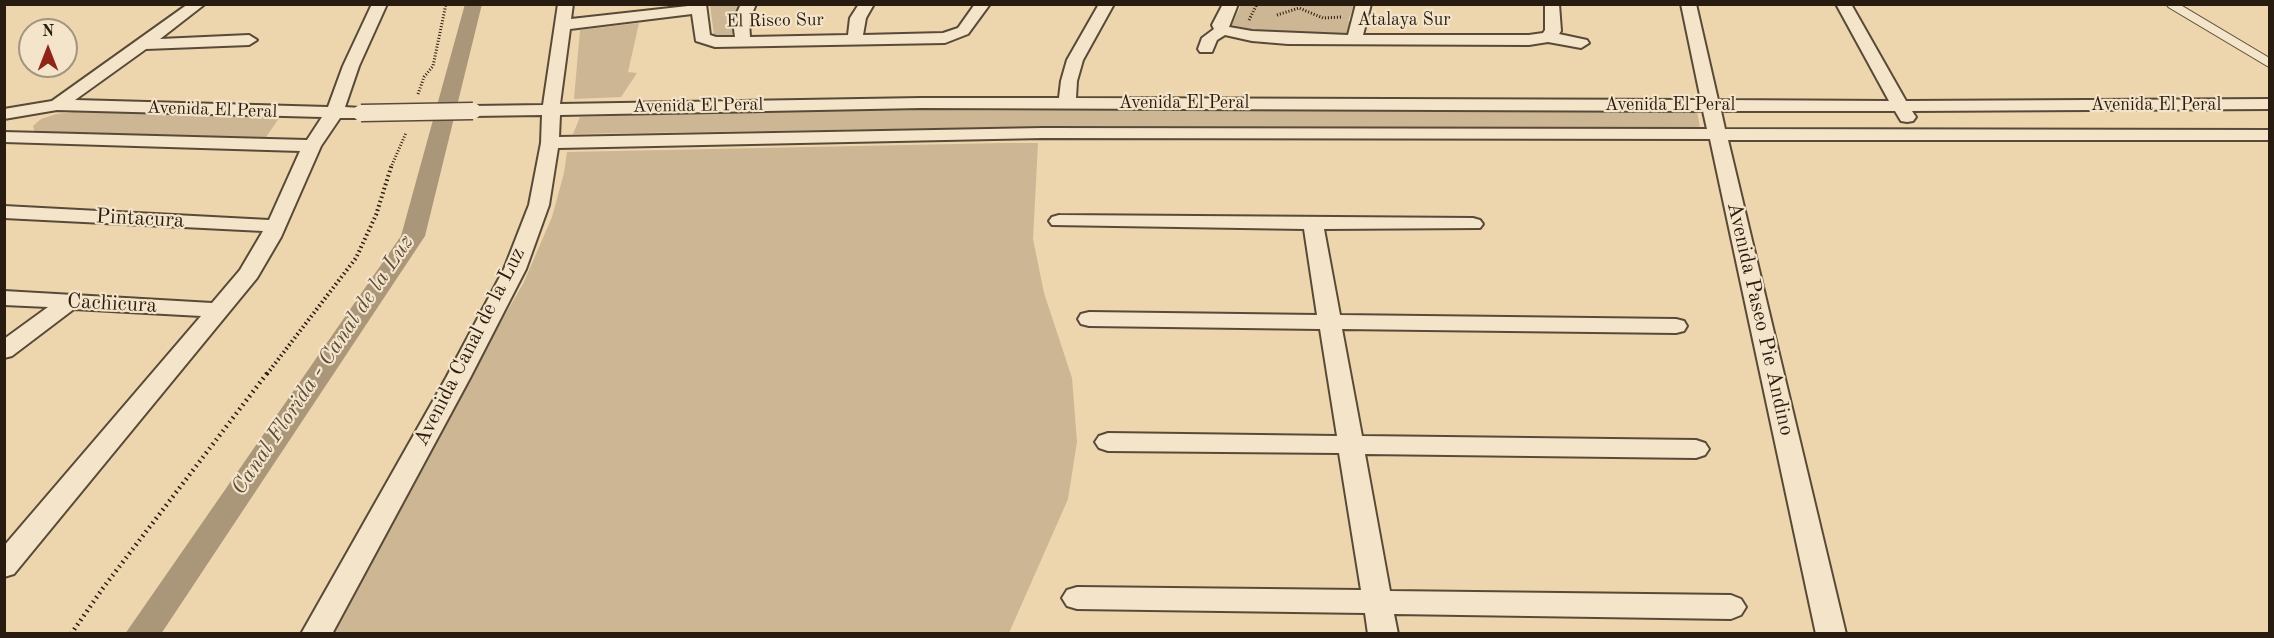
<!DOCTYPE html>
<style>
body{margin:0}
#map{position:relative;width:2274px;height:638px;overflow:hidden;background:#edd6ae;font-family:"Old Standard TT",serif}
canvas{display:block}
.frame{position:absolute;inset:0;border:6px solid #281b10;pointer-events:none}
.north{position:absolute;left:18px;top:18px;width:60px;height:60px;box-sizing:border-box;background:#f3e4ca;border:2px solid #a29480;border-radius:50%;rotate:0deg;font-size:16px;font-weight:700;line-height:24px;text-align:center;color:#281b10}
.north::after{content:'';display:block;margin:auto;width:21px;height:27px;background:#8f2418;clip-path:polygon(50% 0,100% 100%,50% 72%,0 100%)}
</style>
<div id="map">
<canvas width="2274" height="638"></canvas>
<div class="frame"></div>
<div class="north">N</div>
</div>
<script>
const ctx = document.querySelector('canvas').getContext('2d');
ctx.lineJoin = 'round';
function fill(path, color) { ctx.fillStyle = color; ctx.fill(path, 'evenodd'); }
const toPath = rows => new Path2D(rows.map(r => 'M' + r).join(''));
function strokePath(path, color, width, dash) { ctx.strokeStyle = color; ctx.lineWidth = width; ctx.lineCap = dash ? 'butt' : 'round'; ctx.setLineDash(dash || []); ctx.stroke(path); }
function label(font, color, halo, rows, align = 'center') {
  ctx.font = font + ' "Old Standard TT",serif'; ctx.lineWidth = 4.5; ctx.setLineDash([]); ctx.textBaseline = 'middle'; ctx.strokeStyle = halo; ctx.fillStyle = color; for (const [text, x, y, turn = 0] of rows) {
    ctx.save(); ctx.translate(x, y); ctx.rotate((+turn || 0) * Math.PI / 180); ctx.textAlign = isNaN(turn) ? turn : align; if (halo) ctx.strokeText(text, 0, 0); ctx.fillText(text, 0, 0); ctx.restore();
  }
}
const green = toPath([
 [710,5,744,5,734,22,732,37,714,35],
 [1241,5,1354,5,1348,21,1353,22,1347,35,1256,32,1231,27],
 [639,23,628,72,637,73,621,97,574,99,580,30],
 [97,109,282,114,264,140,35,134,33,126,41,119,56,114],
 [814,110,1697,111,1700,128,1381,130,1084,126,573,134,580,117],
 [1004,143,1038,143,1033,239,1044,293,1072,378,1077,442,1068,499,1009,633,329,634,458,395,523,284,552,217,564,173,567,152]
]);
const canal = toPath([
 [465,4,482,4,425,236,161,634,125,634,401,236,465,4]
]);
const pathFar2 = toPath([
 [1277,15,1299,8,1323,18,1342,17],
 [1249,20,1257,4],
 [418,94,424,77,433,66,446,4],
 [392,165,406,133]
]);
const pathFar1 = toPath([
 [267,374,356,258,376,215,392,164]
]);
const path = toPath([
 [71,634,103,588,268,372]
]);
const lane = toPath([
 [2171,4,2270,63]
]);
const street = toPath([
 [188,4,205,4,160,39,249,35,257,40,249,45,146,49,75,100,328,107,343,66,372,4,387,4,359,66,345,107,361,108,367,109,370,113,367,117,361,118,340,118,321,146,281,237,257,278,14,574,4,577,4,546,201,316,74,309,12,356,4,358,4,339,48,307,4,305,4,291,212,303,240,270,263,231,4,218,4,206,269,220,300,151,4,142,4,132,307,140,322,117,57,110,4,119,4,109,52,101,188,4],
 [558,4,573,4,571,19,706,4,710,35,716,37,735,37,733,21,741,4,756,4,749,21,750,37,848,35,850,18,859,4,874,4,866,18,863,35,943,33,958,28,975,4,990,4,968,34,945,43,715,47,696,41,692,14,570,29,560,104,921,98,1059,98,1061,81,1067,60,1099,4,1114,4,1083,60,1077,81,1076,98,1701,100,1681,4,1696,4,1718,100,1889,101,1836,4,1851,4,1906,101,2270,99,2270,109,1912,111,1916,117,1913,121,1907,122,1901,121,1895,111,1721,111,1725,129,2270,130,2270,140,1728,140,1846,634,1816,634,1710,139,1042,138,558,148,549,205,526,269,470,378,332,634,301,634,446,378,504,269,529,205,541,143,542,115,473,116,467,115,464,111,467,107,473,106,543,105,558,4],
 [921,108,1703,111,1707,129,1042,128,559,137,560,115,921,108],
 [1223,4,1238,4,1229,27,1252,31,1348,35,1356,4,1371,4,1363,35,1529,35,1543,33,1545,30,1545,4,1559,4,1561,31,1559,34,1587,40,1589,43,1581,48,1548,42,1529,45,1288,44,1252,41,1225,35,1217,40,1212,52,1200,52,1198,49,1202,38,1214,29,1212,25,1223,4],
 [1059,215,1473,218,1480,220,1483,224,1480,228,1324,229,1340,315,1676,319,1684,321,1687,326,1684,331,1676,333,1342,329,1362,436,1696,440,1705,443,1709,449,1705,455,1696,458,1365,454,1390,591,1731,595,1741,599,1746,607,1741,615,1731,619,1394,614,1398,634,1368,634,1365,613,1077,609,1067,606,1062,598,1067,590,1077,587,1361,590,1339,453,1108,451,1099,448,1095,442,1099,436,1108,433,1337,436,1320,329,1089,326,1081,324,1078,319,1081,314,1089,312,1317,315,1304,229,1052,225,1049,221,1052,217,1059,215]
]);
const streetBridge = toPath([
 [361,113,473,111]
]);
const farStreetnames = [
 ["Atalaya Sur",1404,20],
 ["El Risco Sur",775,21,-1],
 ["Avenida El Peral",1184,103],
 ["Avenida El Peral",1670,105],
 ["Avenida El Peral",2156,105],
 ["Avenida El Peral",698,106,-1],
 ["Avenida El Peral",212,110,2]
];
const streetNames = [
 ["Pintacura",140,219,3],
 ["Cachicura",112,304,3],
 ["Avenida Paseo Pie Andino",1760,319,77],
 ["Avenida Canal de la Luz",470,347,-63]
];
const waterNames = [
 ["Canal Florida - Canal de la Luz",323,365,-56]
];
fill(green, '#ccb693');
fill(canal, '#aa9678');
strokePath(lane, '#594a38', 10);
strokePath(street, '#594a38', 4);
strokePath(pathFar2, '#281b10', 3, [1, 2]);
strokePath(pathFar1, '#281b10', 4, [1.5, 3]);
strokePath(path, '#281b10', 4.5, [1.5, 4]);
strokePath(lane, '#f3e4ca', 8);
fill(street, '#f3e4ca');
strokePath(streetBridge, '#594a38', 19, []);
strokePath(streetBridge, '#f3e4ca', 16);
label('18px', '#281b10', '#f3e4ca', farStreetnames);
label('21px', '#281b10', '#f3e4ca', streetNames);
label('italic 22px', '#5c4c3a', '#f3e4ca', waterNames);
</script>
